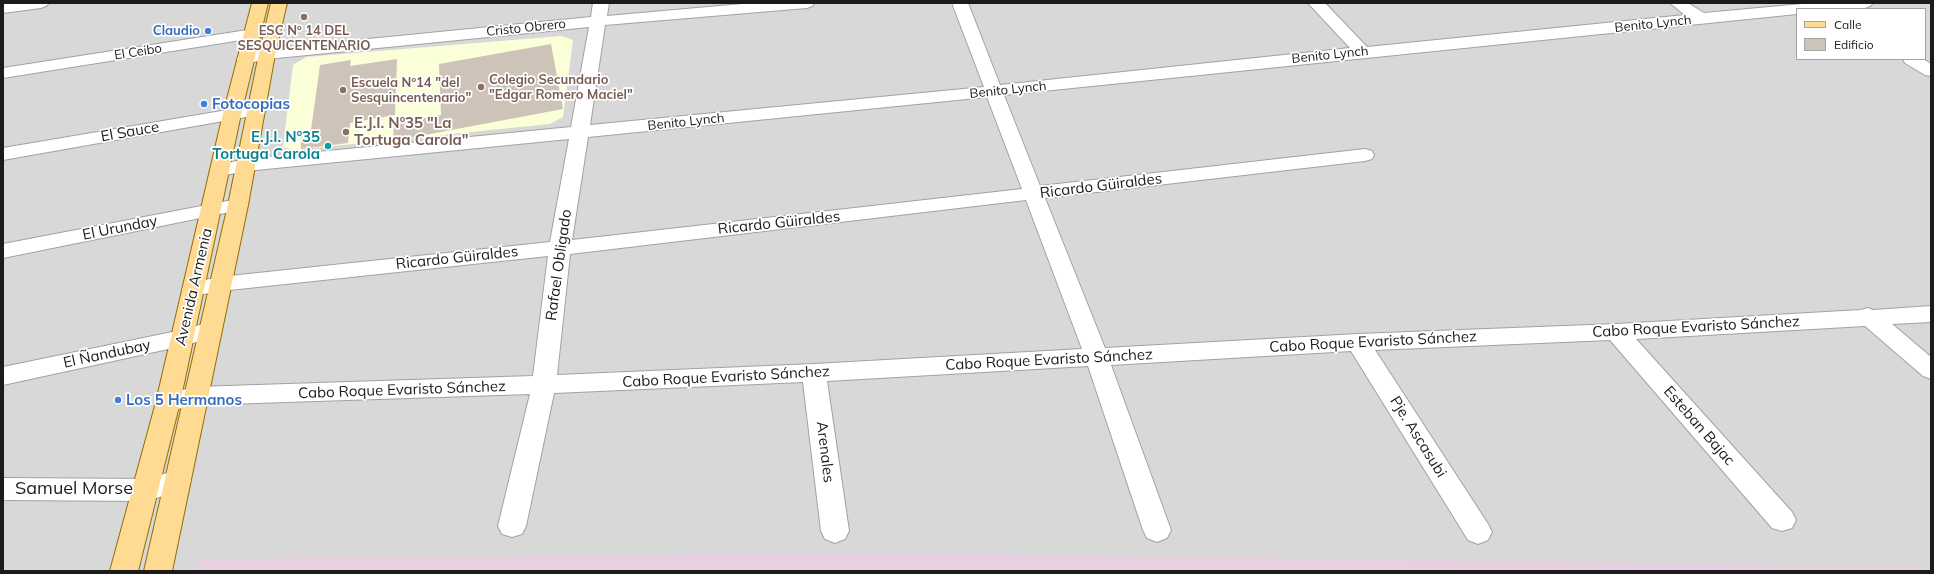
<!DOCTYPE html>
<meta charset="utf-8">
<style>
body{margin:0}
#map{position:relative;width:1934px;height:574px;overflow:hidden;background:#eeeadf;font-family:Mulish,sans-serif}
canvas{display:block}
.frame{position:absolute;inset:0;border:4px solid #1b1b1b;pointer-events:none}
.legend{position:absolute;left:1796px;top:8px;width:130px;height:52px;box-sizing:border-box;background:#fff;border:1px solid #a4a4a4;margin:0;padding:5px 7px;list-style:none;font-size:12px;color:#1b1b1b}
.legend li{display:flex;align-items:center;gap:8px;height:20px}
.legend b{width:20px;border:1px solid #a4a4a4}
</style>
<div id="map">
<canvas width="1934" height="574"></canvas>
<div class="frame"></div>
<ul class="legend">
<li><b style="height:5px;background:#ffda93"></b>Calle</li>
<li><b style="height:11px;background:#cec3b8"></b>Edificio</li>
</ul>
</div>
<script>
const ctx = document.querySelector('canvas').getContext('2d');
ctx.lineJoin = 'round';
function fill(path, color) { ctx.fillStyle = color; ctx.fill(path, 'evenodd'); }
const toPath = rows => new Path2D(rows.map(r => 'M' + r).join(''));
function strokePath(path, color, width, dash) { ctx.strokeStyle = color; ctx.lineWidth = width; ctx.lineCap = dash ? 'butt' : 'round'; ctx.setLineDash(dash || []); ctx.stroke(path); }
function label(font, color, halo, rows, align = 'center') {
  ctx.font = font + ' Mulish,sans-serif'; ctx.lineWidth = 3.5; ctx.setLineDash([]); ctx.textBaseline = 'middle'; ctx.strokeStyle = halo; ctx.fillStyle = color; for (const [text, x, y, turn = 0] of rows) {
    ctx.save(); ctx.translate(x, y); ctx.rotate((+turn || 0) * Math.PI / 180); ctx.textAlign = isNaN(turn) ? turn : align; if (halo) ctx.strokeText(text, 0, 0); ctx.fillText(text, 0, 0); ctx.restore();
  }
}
const residential = toPath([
 [3,3,1931,3,1931,571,3,571],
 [1797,9,1925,9,1925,59,1797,59]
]);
const industrial = toPath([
 [880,553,1931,567,1931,571,197,571,199,559]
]);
const education = toPath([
 [561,36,573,40,563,117,550,124,294,150,283,147,293,65,306,57]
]);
const building = toPath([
 [551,44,563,109,393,141,394,124,441,115,439,64],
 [397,59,395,115,350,123,348,143,301,149,301,132,311,130,320,65,351,60,350,66]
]);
const minor = toPath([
 [3,3,49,3,46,6,41,8,3,13,3,3],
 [593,3,609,3,607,16,753,3,815,3,812,6,807,8,605,25,590,125,984,87,952,3,968,3,1000,85,1350,48,1308,3,1325,3,1367,47,1685,15,1670,3,1688,3,1704,13,1813,3,1873,3,1870,6,1865,8,1797,9,1797,14,1004,95,1040,186,1365,149,1372,151,1374,155,1372,159,1365,161,1045,198,1105,348,1358,334,1616,324,1861,310,1868,308,1873,310,1931,306,1931,322,1892,324,1931,357,1931,379,1923,376,1865,326,1636,339,1792,512,1796,520,1792,528,1782,531,1772,528,1610,340,1375,350,1488,524,1492,532,1488,540,1478,544,1468,540,1351,351,1111,365,1171,530,1167,538,1157,542,1147,538,1143,530,1088,366,827,381,849,531,845,539,835,543,825,539,821,531,803,382,554,393,526,526,522,534,512,537,502,534,498,526,530,394,196,405,168,411,159,409,156,402,159,395,196,387,533,376,548,256,220,291,193,296,185,294,182,289,185,284,220,277,550,242,569,139,246,171,220,176,213,174,210,170,213,166,246,159,571,127,589,27,267,59,245,64,239,63,237,59,239,55,267,49,591,17,593,3],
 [987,97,1022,189,572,240,588,137,987,97],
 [1026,200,1082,349,814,364,557,375,570,254,1026,200],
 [273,26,279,28,281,31,279,34,3,78,3,68,273,26],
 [1903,59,1923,59,1931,64,1931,76,1925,75,1905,63,1903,59],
 [257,105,263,106,266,110,263,114,3,160,3,148,257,105],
 [238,199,245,201,248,205,245,209,3,258,3,244,238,199],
 [210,322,218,324,221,330,218,336,182,346,3,385,3,367,182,330,210,322],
 [178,470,187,473,191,481,187,489,146,501,3,500,3,478,146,479,178,470]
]);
const major = toPath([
 [252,3,268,3,241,114,180,402,138,571,110,571,156,402,223,114,252,3],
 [271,3,287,3,275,54,248,205,172,571,144,571,228,205,259,54,271,3]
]);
const markers = [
 [304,17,4,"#8d6e63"],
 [208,31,4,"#3f7fe0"],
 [481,87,4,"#8d6e63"],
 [343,90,4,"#8d6e63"],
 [204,104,4,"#3f7fe0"],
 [346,132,4,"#8d6e63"],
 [328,146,4,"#0f9aa8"],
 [118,400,4,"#3f7fe0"]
];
const farStreetnames = [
 ["Benito Lynch",1653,24,-6],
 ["Cristo Obrero",526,28,-6],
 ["El Ceibo",138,52,-9],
 ["Benito Lynch",1330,55,-6],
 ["Benito Lynch",1008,90,-6],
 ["Benito Lynch",686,122,-6]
];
const farShopnames = [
 ["Claudio",200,31]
];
const farEducationnames = [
 ["ESC Nº 14 DEL",304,31,"center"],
 ["SESQUICENTENARIO",304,46,"center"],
 ["Colegio Secundario",489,80],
 ["\"Edgar Romero Maciel\"",489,95],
 ["Escuela Nº14 \"del",351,83],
 ["Sesquincentenario\"",351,98]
];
const shopNames = [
 ["Fotocopias",212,104],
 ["Los 5 Hermanos",126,400]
];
const educationNames = [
 ["E.J.I. Nº35 \"La",354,123],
 ["Tortuga Carola\"",354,140]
];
const streetNames = [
 ["El Sauce",130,132,-10],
 ["Ricardo Güiraldes",1101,186,-7],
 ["Ricardo Güiraldes",779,223,-6],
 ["El Urunday",120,228,-11],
 ["Ricardo Güiraldes",457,258,-6],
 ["Rafael Obligado",559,265,-82],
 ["Avenida Armenia",194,287,-77],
 ["Cabo Roque Evaristo Sánchez",1696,327,-3],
 ["Cabo Roque Evaristo Sánchez",1373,342,-3],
 ["El Ñandubay",107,354,-12],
 ["Cabo Roque Evaristo Sánchez",1049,360,-3],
 ["Cabo Roque Evaristo Sánchez",726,377,-3],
 ["Cabo Roque Evaristo Sánchez",402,390,-2],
 ["Esteban Bajac",1699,426,49],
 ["Pje. Ascasubi",1418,437,58],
 ["Arenales",825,452,83]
];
const cultureNames = [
 ["E.J.I. Nº35",320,137],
 ["Tortuga Carola",320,154]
];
const nearStreetnames = [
 ["Samuel Morse",74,489]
];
fill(residential, '#d9d8d8');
fill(industrial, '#e8d0e1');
fill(education, '#fbffd7');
fill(building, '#cec3b8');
strokePath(minor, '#a2a2a2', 2);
strokePath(major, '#926f00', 2);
fill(minor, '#fff');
fill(major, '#ffda93');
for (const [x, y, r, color] of markers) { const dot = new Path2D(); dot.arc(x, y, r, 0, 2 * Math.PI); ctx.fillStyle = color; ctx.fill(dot); strokePath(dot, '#fff', 1.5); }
label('13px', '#1b1b1b', '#fff', farStreetnames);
label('bold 13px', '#366cbe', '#fff', farShopnames, 'right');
label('bold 13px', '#785e54', '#fff', farEducationnames, 'left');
label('bold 15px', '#366cbe', '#fff', shopNames, 'left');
label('bold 15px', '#785e54', '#fff', educationNames, 'left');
label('15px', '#1b1b1b', '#fff', streetNames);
label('bold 15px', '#0d838f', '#fff', cultureNames, 'right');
label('18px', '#1b1b1b', '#fff', nearStreetnames);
</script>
